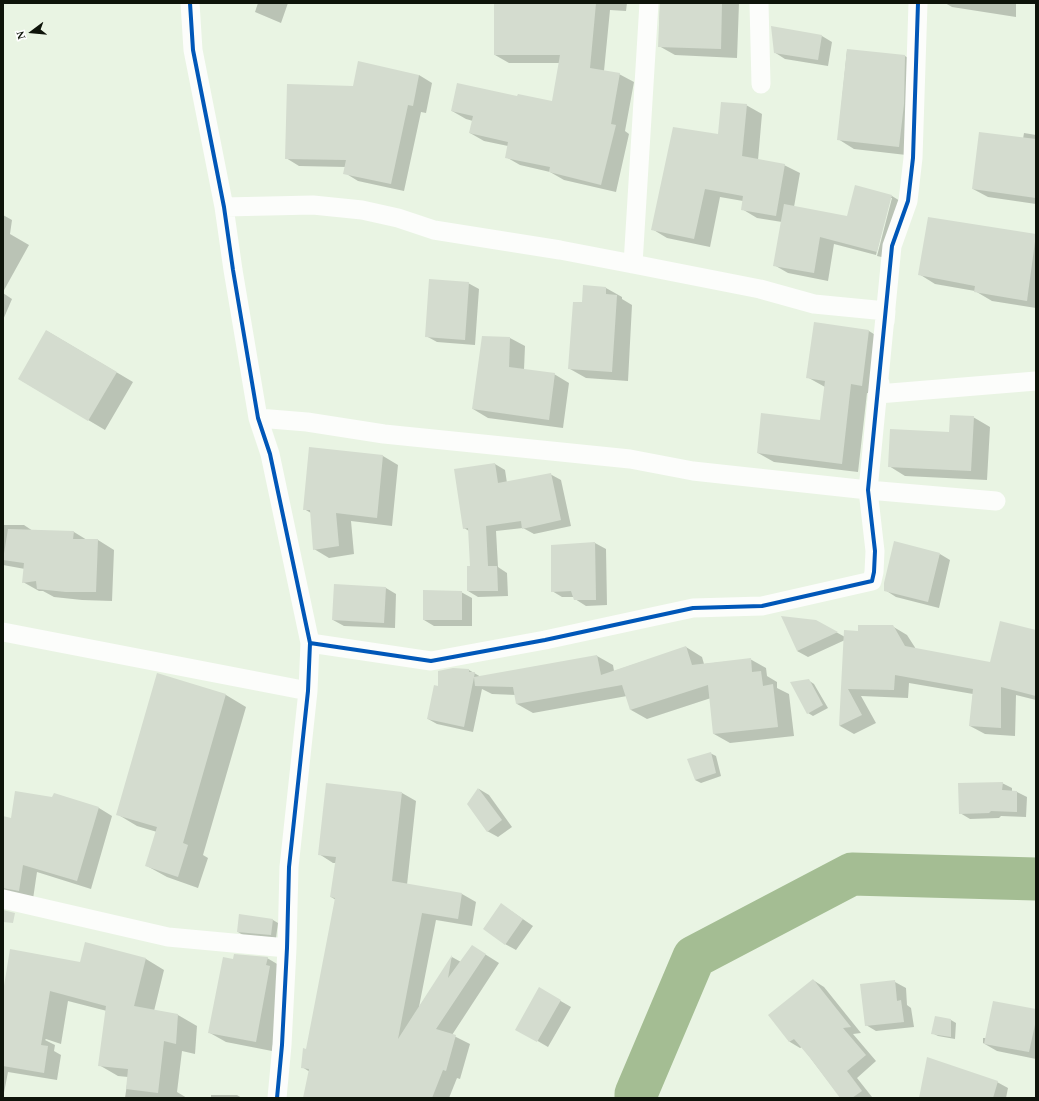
<!DOCTYPE html>
<style>
body{margin:0}
#map{position:relative;width:1039px;height:1101px;overflow:hidden;background:#e9f4e3;font-family:"Times New Roman",serif}
canvas{display:block}
.frame{position:absolute;inset:0;border:4px solid #0e140a;pointer-events:none}
.north{position:absolute;left:12px;top:12px;width:40px;height:40px;-webkit-text-stroke:3px #fff;paint-order:stroke;rotate:254deg;font-size:11px;font-weight:700;line-height:16px;text-align:center;color:#0e140a}
.north::after{content:'';display:block;margin:auto;width:14px;height:18px;background:#0e140a;clip-path:polygon(50% 0,100% 100%,50% 72%,0 100%)}
</style>
<div id="map">
<canvas width="1039" height="1101"></canvas>
<div class="frame"></div>
<div class="north">N</div>
</div>
<script>
const ctx = document.querySelector('canvas').getContext('2d');
ctx.lineJoin = 'round';
function fill(path, color) { ctx.fillStyle = color; ctx.fill(path, 'evenodd'); }
const toPath = rows => new Path2D(rows.map(r => 'M' + r).join(''));
function strokePath(path, color, width, dash) { ctx.strokeStyle = color; ctx.lineWidth = width; ctx.lineCap = dash ? 'butt' : 'round'; ctx.setLineDash(dash || []); ctx.stroke(path); }
const shadow = toPath([
 [258,3,288,3,281,23,255,12],
 [495,3,627,3,626,11,610,10,604,71,619,74,634,82,625,131,629,134,616,192,564,180,550,172,520,165,506,157,508,146,484,141,470,133,473,121,466,119,452,111,518,98,553,102,560,63,509,63,495,55],
 [660,3,739,3,737,58,675,55,659,46],
 [945,3,1016,3,1016,17,952,7],
 [822,36,832,42,828,66,785,59,774,52],
 [847,50,905,56,921,66,915,156,854,149,838,139],
 [419,75,432,83,426,113,421,112,404,191,358,181,345,173,346,167,299,166,286,158,353,87],
 [746,105,762,114,758,160,784,165,800,173,794,207,848,217,892,196,905,204,891,259,877,256,892,198,890,198,876,255,834,244,828,281,788,273,774,265,782,222,757,218,742,209,743,201,720,197,710,247,667,238,652,229,719,135],
 [1024,133,1036,135,1036,204,988,197,973,189,1023,139],
 [3,215,12,220,10,234,29,245,3,292],
 [929,218,1036,235,1036,308,992,301,975,291,935,284,919,274],
 [468,283,479,289,475,345,437,342,426,336],
 [583,286,606,288,622,297,622,299,632,305,628,381,586,378,570,369,583,303],
 [3,293,12,299,3,320],
 [815,323,869,331,885,341,878,395,867,393,858,472,774,462,758,453,821,421,825,387,807,377],
 [47,331,133,382,105,430,19,379],
 [510,338,525,346,524,370,554,374,569,383,563,428,488,418,473,409],
 [973,417,990,427,987,480,905,476,889,466,950,433],
 [310,448,383,456,398,465,392,526,351,521,354,554,329,558,314,549,311,513,304,509],
 [495,464,505,470,507,483,550,474,561,480,571,526,534,534,523,528,496,531,498,567,507,573,508,596,478,597,468,591,471,567,469,531,464,528],
 [3,525,24,525,33,531,74,532,87,540,98,540,114,550,112,601,82,600,54,597,43,591,39,591,23,582,25,569,3,565],
 [595,543,606,549,607,605,586,606,575,599,574,597,562,597,552,591,552,546],
 [940,554,950,560,939,608,896,597,885,590],
 [386,588,396,594,395,628,344,626,333,620],
 [461,592,472,598,472,626,434,626,424,620],
 [816,621,845,637,859,632,892,626,907,635,916,649,991,663,1036,631,1036,700,1016,695,1015,736,985,734,970,726,973,694,909,683,908,698,861,696,876,723,854,734,840,726,845,640,808,657,797,651],
 [686,647,702,657,704,664,750,659,766,668,767,676,777,682,777,688,789,694,794,736,730,743,714,734,711,698,647,719,631,710,627,696,533,713,517,704,516,695,492,694,482,689,473,732,437,724,428,719,439,687,455,669,469,670,481,677,597,656,613,665,614,671],
 [158,674,226,695,246,707,203,855,208,858,198,888,167,877,147,866,157,832,137,826,117,814],
 [808,680,814,684,828,708,813,716,808,713],
 [710,753,716,756,721,776,701,783,695,780],
 [1002,783,1012,788,1012,791,1017,792,1027,797,1026,817,1001,816,999,818,970,819,960,813],
 [479,789,489,795,512,827,498,837,487,831,468,804],
 [402,793,416,801,407,885,462,894,476,902,472,926,436,920,419,1007,452,957,461,962,472,946,499,963,452,1035,470,1044,460,1079,457,1078,449,1098,304,1098,310,1072,302,1067,307,1050,336,900,331,897,336,863,333,863,319,854],
 [99,808,112,816,91,889,37,872,33,899,15,896,3,889,3,817,12,819],
 [501,904,533,926,516,950,505,944],
 [240,915,273,920,278,923,276,938,243,935,238,932],
 [86,943,146,959,164,970,154,1011,178,1015,197,1026,195,1054,182,1051,177,1092,187,1098,125,1098,128,1077,118,1076,99,1065,107,1011,68,1001,61,1044,46,1039,45,1040,55,1045,54,1051,61,1055,57,1080,8,1072,3,1098,3,997,81,963],
 [267,958,284,968,272,1051,226,1042,210,1033,234,960],
 [813,980,824,987,861,1033,853,1034,876,1061,857,1078,872,1097,871,1098,841,1098,802,1047,800,1048,790,1042,769,1015],
 [895,982,906,988,907,1005,911,1008,914,1027,876,1031,866,1025],
 [540,989,571,1007,548,1047,517,1029],
 [1036,1010,1036,1059,997,1051,983,1043,983,1038,986,1038],
 [951,1020,956,1023,955,1039,938,1036,932,1033],
 [997,1082,1008,1088,1006,1098,924,1098],
 [211,1095,237,1095,242,1098,211,1098]
]);
const river = toPath([
 [636,1098,636,1094,694,957,852,874,1036,879]
]);
const building = toPath([
 [494,3,596,3,590,68,620,73,611,124,616,125,601,185,549,172,550,167,505,158,508,142,469,133,473,116,451,111,457,83,517,96,518,94,552,101,560,55,494,55],
 [660,3,722,3,721,49,658,47],
 [771,26,822,35,818,60,774,53],
 [847,49,905,55,904,104,899,147,837,140],
 [358,61,419,75,413,106,408,105,391,184,343,174,346,160,285,159,287,84,353,86],
 [721,102,747,104,742,156,785,164,776,216,741,210,743,196,705,189,694,239,651,230,673,127,718,134],
 [979,132,1036,139,1036,198,972,189],
 [855,185,892,195,877,252,820,237,814,273,773,266,784,204,847,216],
 [928,217,1036,234,1027,301,974,292,975,286,918,275],
 [429,279,469,282,465,340,425,337],
 [583,285,606,287,606,294,617,295,612,372,568,369,573,302,582,302],
 [814,322,869,330,862,386,851,384,842,464,757,453,761,413,820,420,825,381,806,378],
 [46,330,117,372,88,421,18,379],
 [482,336,510,337,509,367,555,373,549,420,472,409],
 [950,415,974,416,971,471,888,467,890,429,949,432],
 [309,447,383,455,377,518,336,513,339,546,313,550,310,510,303,510],
 [495,463,498,483,551,473,561,520,522,529,521,521,486,526,488,566,497,566,498,591,467,591,467,566,470,566,468,528,463,529,454,469],
 [8,529,74,531,73,539,98,539,96,592,66,592,37,589,36,581,22,583,24,563,3,560],
 [894,541,940,553,928,602,884,591,884,583],
 [595,542,596,600,574,600,571,591,551,592,551,545],
 [334,584,386,587,384,623,332,620],
 [423,590,462,591,462,620,423,620],
 [781,616,816,620,838,632,797,651],
 [1000,621,1036,630,1036,696,1001,687,1001,728,969,726,973,689,895,675,894,690,848,689,862,715,839,726,844,630,858,631,858,625,893,625,905,646,990,662],
 [686,646,692,665,751,658,752,672,761,671,763,686,773,684,778,727,713,734,708,685,630,710,622,685,516,704,513,687,475,686,474,677,597,655,601,675],
 [453,668,469,669,469,672,475,672,464,727,427,719,434,685,438,686,438,671],
 [157,673,226,694,183,843,188,845,178,877,145,866,157,827,116,815],
 [809,679,823,705,807,714,790,682],
 [711,752,716,773,695,780,687,759],
 [1003,782,1002,790,1017,791,1017,812,991,811,989,813,959,814,958,783],
 [326,783,402,792,392,881,462,893,458,919,422,913,398,1039,452,955,448,978,472,945,486,954,436,1029,456,1035,446,1071,443,1070,432,1098,303,1098,309,1069,301,1068,303,1048,306,1049,335,898,330,897,336,857,318,855],
 [478,788,502,820,487,832,467,804],
 [15,791,52,797,54,793,99,807,77,881,23,865,19,891,3,888,3,816,11,818],
 [501,903,523,919,505,945,483,929],
 [3,910,15,913,13,923,3,922],
 [239,914,273,919,271,935,237,932],
 [85,942,146,958,134,1006,178,1014,176,1044,164,1041,158,1093,126,1089,128,1069,98,1066,106,1006,50,991,41,1045,48,1046,44,1073,3,1066,3,992,10,949,80,962],
 [234,954,268,957,266,965,270,966,256,1042,208,1033,223,957,233,959],
 [813,979,851,1027,843,1028,866,1055,847,1071,862,1091,852,1098,840,1098,811,1059,794,1039,789,1042,768,1015],
 [895,980,897,1001,901,1000,904,1022,865,1026,860,984],
 [539,987,561,1000,537,1042,515,1030],
 [993,1001,1036,1009,1036,1020,1029,1052,984,1044],
 [935,1016,951,1019,951,1037,931,1034],
 [927,1057,998,1081,993,1098,919,1098]
]);
const minor = toPath([
 [190,3,193,50,224,207,233,270,258,418,270,454,310,643,308,691,289,867,287,948,282,1045,277,1098],
 [759,3,761,84],
 [224,207,313,205,362,210,398,218,434,230,560,250,633,264,760,289,814,304,886,311,885,322],
 [633,264,649,3],
 [880,383,878,394,1036,381],
 [258,418,307,422,384,434,630,459,693,471,868,490,996,501],
 [3,632,308,691],
 [310,643,431,661,545,640,693,608,762,606,872,581,874,572,875,551,868,490,892,246,908,201,913,158,918,3],
 [3,899,168,937,287,948]
]);
const cycleway = toPath([
 [190,3,193,50,224,207,233,270,258,418,270,454,310,643,308,691,289,867,287,948,282,1045,277,1098],
 [310,643,431,661,545,640,693,608,762,606,872,581,874,572,875,551,868,490,892,246,908,201,913,158,918,3]
]);
fill(shadow, '#0003');
strokePath(river, '#a4bd93', 43);
fill(building, '#d4dccf');
strokePath(minor, '#fcfdfb', 19);
strokePath(cycleway, '#0057b8', 4);
</script>
